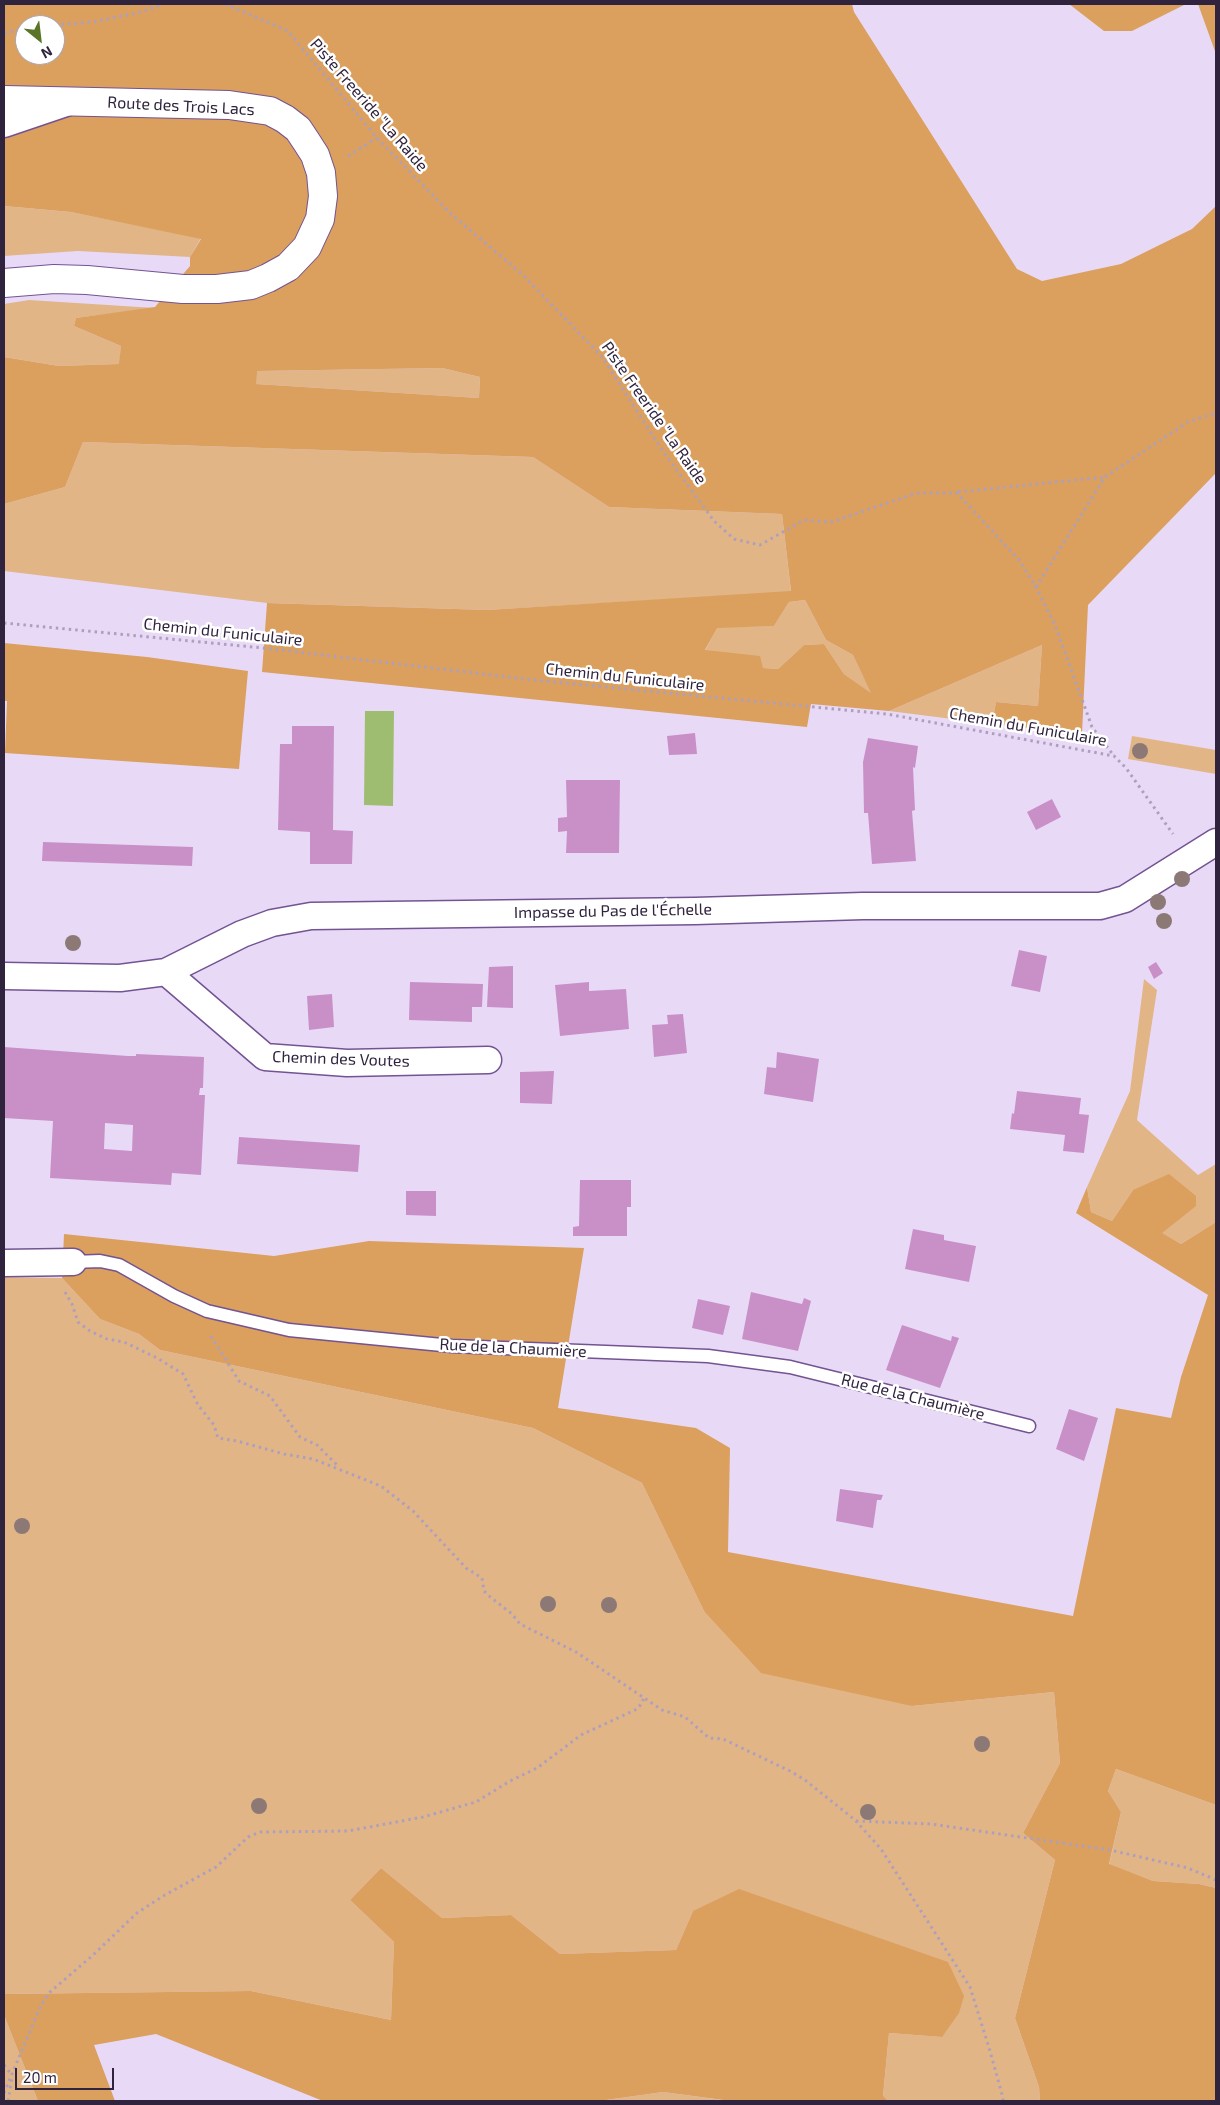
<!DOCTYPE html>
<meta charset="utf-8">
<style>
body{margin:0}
#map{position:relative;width:1220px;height:2105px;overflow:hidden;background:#e8daf7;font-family:"Exo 2",sans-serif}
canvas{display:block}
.frame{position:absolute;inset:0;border:5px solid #30233e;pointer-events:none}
.north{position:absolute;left:15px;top:15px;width:50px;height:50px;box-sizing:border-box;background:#fff;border:1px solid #aca7b2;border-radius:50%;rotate:151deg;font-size:14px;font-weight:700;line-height:20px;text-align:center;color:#30233e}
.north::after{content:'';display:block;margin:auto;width:18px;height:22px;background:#5a7529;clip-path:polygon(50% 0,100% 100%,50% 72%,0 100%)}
.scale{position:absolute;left:15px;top:2068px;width:99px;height:22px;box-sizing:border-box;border:2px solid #30233e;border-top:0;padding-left:6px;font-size:15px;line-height:18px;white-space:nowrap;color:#30233e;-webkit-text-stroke:4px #fff;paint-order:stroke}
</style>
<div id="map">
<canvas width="1220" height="2105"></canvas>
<div class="frame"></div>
<div class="north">N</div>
<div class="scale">20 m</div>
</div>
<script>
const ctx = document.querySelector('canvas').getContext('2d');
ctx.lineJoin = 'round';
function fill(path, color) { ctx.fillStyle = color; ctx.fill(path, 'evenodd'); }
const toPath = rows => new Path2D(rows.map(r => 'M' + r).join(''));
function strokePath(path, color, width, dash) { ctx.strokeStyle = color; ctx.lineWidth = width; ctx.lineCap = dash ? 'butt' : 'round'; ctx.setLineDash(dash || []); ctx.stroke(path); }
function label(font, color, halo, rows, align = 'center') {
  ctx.font = font + ' "Exo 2",sans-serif'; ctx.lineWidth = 5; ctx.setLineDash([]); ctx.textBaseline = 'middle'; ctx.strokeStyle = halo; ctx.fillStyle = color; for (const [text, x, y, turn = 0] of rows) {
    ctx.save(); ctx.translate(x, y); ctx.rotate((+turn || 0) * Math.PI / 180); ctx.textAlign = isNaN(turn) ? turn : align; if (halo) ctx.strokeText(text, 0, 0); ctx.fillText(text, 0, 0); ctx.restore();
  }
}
const green = toPath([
 [4,206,71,212,201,238,190,257,78,251,4,256],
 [29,300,155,308,76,318,74,326,121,346,120,364,59,366,4,357,4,304],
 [442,368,480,377,479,398,256,384,256,371],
 [83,442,533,457,609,507,782,514,791,592,487,610,267,603,4,571,4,504,65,487],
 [805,600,826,640,853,655,872,694,844,674,824,644,804,645,778,669,763,668,705,651,717,627,774,626,789,602],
 [1042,645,1038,706,996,702,992,724,889,711],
 [1132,736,1216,750,1216,774,1128,759],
 [1144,979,1157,990,1137,1120,1198,1175,1216,1164,1216,1222,1181,1244,1161,1233,1133,1190,1112,1221,1091,1212,1087,1187,1130,1091],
 [4,1277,62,1278,100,1319,139,1334,160,1350,533,1428,642,1483,704,1611,912,1706,1054,1692,1060,1763,1023,1833,1055,1860,1015,2018,1039,2087,1040,2101,888,2101,883,2097,889,2033,942,2037,693,1911,676,1950,560,1954,511,1915,442,1918,381,1868,350,1900,394,1942,391,2020,251,1991,4,1994],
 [1116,1769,1216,1805,1216,1888,1199,1884,1153,1881,1109,1865,1121,1812,1108,1791],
 [4,2015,38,2101,4,2101],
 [663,2092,730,2101,731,2101,599,2101]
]);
const forest = toPath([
 [4,4,852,4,854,12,1017,269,1042,281,1121,264,1192,229,1216,206,1216,473,1088,605,1082,734,992,724,996,702,1038,706,1042,645,889,711,811,704,807,727,262,672,267,603,487,610,791,591,782,514,609,507,533,457,83,442,65,487,4,504,4,357,59,366,119,364,121,346,74,326,76,318,155,307,190,266,190,257,201,239,71,212,4,206],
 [25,25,55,25,55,55,25,55],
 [442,368,480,377,479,398,256,384,257,371],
 [805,600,826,640,853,655,871,693,844,674,824,644,804,645,778,669,763,668,760,656,705,650,717,628,774,626,789,602],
 [1069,4,1186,4,1132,31,1104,31],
 [1198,4,1216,4,1216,54],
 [4,643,147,657,248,671,239,769,5,753,7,701,4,701],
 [1169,1174,1196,1196,1196,1206,1162,1233,1181,1244,1216,1222,1216,1805,1116,1769,1108,1791,1121,1812,1109,1864,1153,1881,1199,1884,1216,1888,1216,2101,1040,2101,1039,2087,1015,2018,1055,1860,1023,1833,1060,1763,1054,1692,912,1706,761,1673,704,1611,642,1483,533,1428,160,1350,139,1334,100,1319,62,1278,64,1234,274,1256,369,1241,584,1248,558,1408,696,1428,730,1448,728,1552,1073,1616,1116,1408,1171,1418,1181,1377,1208,1295,1076,1213,1087,1187,1091,1212,1112,1221,1133,1190],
 [381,1868,442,1918,511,1915,560,1954,676,1950,693,1911,739,1889,948,1962,964,1996,959,2013,942,2037,889,2033,883,2096,888,2101,731,2101,663,2092,599,2101,323,2101,156,2034,94,2045,115,2101,38,2101,4,2015,4,1994,251,1991,391,2020,394,1942,350,1900]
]);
const water = toPath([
 [365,711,394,711,393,806,364,805]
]);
const building = toPath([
 [292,726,334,726,333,830,353,831,352,864,310,864,310,832,278,830,280,744,292,744],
 [695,733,697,754,669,755,667,736],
 [868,738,918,746,915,768,913,767,915,810,912,811,916,861,872,864,868,813,864,813,863,762],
 [566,780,620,780,619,853,566,853,567,831,558,832,558,818,567,817],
 [1052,799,1061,817,1036,830,1027,812],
 [43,842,193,847,192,866,42,861],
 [1019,950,1047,956,1040,992,1011,986],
 [1156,962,1163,973,1154,979,1148,967],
 [513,966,513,1008,487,1007,489,967],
 [410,982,483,984,482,1007,472,1007,472,1022,409,1020],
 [589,982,589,991,626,989,629,1029,560,1036,555,985],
 [332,994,334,1027,309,1030,307,996],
 [683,1014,687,1053,654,1057,652,1025,668,1024,667,1015],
 [4,1047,128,1056,136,1056,136,1054,204,1057,203,1088,200,1088,199,1095,205,1095,201,1175,172,1173,171,1185,50,1178,53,1121,4,1118],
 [105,1123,133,1125,132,1151,104,1149],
 [777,1052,819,1059,813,1102,764,1094,767,1067,776,1068],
 [554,1071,552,1104,520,1103,520,1072],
 [1017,1091,1081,1098,1079,1114,1089,1115,1084,1153,1063,1151,1065,1135,1010,1129,1012,1113,1014,1114],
 [239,1137,360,1145,358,1172,237,1164],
 [580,1180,631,1180,631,1207,627,1207,627,1236,573,1236,573,1227,579,1226],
 [406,1191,436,1191,436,1216,406,1215],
 [913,1229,944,1235,944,1240,976,1246,969,1282,905,1269],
 [751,1292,802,1304,804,1298,811,1301,798,1351,742,1339],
 [698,1299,730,1306,723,1335,692,1328],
 [902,1325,951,1341,952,1336,959,1338,940,1388,886,1370],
 [1069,1409,1098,1418,1084,1461,1056,1449],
 [840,1489,883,1495,881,1500,877,1500,873,1528,836,1521]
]);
const path = toPath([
 [225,4,288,31,377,138,451,214,522,274,603,358,660,447,714,521,734,539,760,545,804,520,831,522,917,493,957,493,1019,560,1036,587,1055,625,1092,727,1114,756],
 [55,25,93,22,141,12,163,4],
 [4,33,25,29],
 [348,156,377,138],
 [958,492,1105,477],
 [1036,587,1105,477,1188,422,1216,413],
 [4,623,263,648,543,681,887,714,1114,756,1126,768,1173,834],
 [65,1292,72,1304,78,1322,90,1331,107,1339,124,1342,157,1358,183,1374,198,1405,214,1425,218,1438,237,1441,284,1454,313,1459,381,1486,413,1511,466,1568,482,1578,484,1591,489,1596,512,1614,520,1624,576,1652,662,1710,685,1717,709,1738,723,1739,790,1771,805,1780,855,1820,881,1849,970,1987,990,2051,1003,2098,1003,2101],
 [211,1336,239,1381,270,1396,300,1437,317,1445,338,1466],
 [856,1821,931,1824,1110,1850,1188,1868,1216,1880],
 [4,2065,12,2075],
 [4,2093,41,2005,50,1992,92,1956,137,1913,163,1896,216,1867,248,1837,260,1832,348,1831,423,1817,476,1802,510,1781,537,1768,581,1735,637,1709,642,1703,644,1697],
 [8,2101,12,2078]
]);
const service = toPath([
 [73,1262,100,1261,119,1265,174,1296,207,1311,289,1330,452,1346,708,1356,790,1367,1029,1426]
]);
const minor = toPath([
 [4,124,66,103],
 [166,972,265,1057,347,1063,488,1060],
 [4,976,120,978,166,972,242,934,272,923,311,916,695,911,863,906,1100,906,1125,899,1216,842],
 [4,1263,73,1262]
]);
const tertiary = toPath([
 [4,100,229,105,270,111,285,119,298,129,306,141,315,155,321,173,323,196,320,219,307,247,288,267,268,278,251,285,217,289,183,289,87,280,54,279,4,283]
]);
const trees = [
 [1140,751],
 [1182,879],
 [1158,902],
 [1164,921],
 [73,943],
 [22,1526],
 [548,1604],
 [609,1605],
 [982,1744],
 [259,1806],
 [868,1812]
];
const streetNames = [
 ["Piste Freeride \"La Raide",369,105,49],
 ["Route des Trois Lacs",181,106,3],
 ["Piste Freeride \"La Raide",654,413,55],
 ["Chemin du Funiculaire",223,632,6],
 ["Chemin du Funiculaire",625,677,6],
 ["Chemin du Funiculaire",1028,727,10],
 ["Impasse du Pas de l'Échelle",613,911,-1],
 ["Chemin des Voutes",341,1059,2],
 ["Rue de la Chaumière",513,1348,3],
 ["Rue de la Chaumière",913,1397,14]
];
fill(green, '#e2b587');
fill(forest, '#db9f5e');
fill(water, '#9ebd70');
fill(building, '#c990c8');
strokePath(service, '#735391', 15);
strokePath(minor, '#735391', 29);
strokePath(tertiary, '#735391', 30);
strokePath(path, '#aea0bc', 3, [2.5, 4]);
strokePath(service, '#fff', 12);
strokePath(minor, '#fff', 26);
strokePath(tertiary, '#fff', 28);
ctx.fillStyle = '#8c7976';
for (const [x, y] of trees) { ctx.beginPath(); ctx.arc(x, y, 8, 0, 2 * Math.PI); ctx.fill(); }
label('16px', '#30233e', '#fff', streetNames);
</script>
